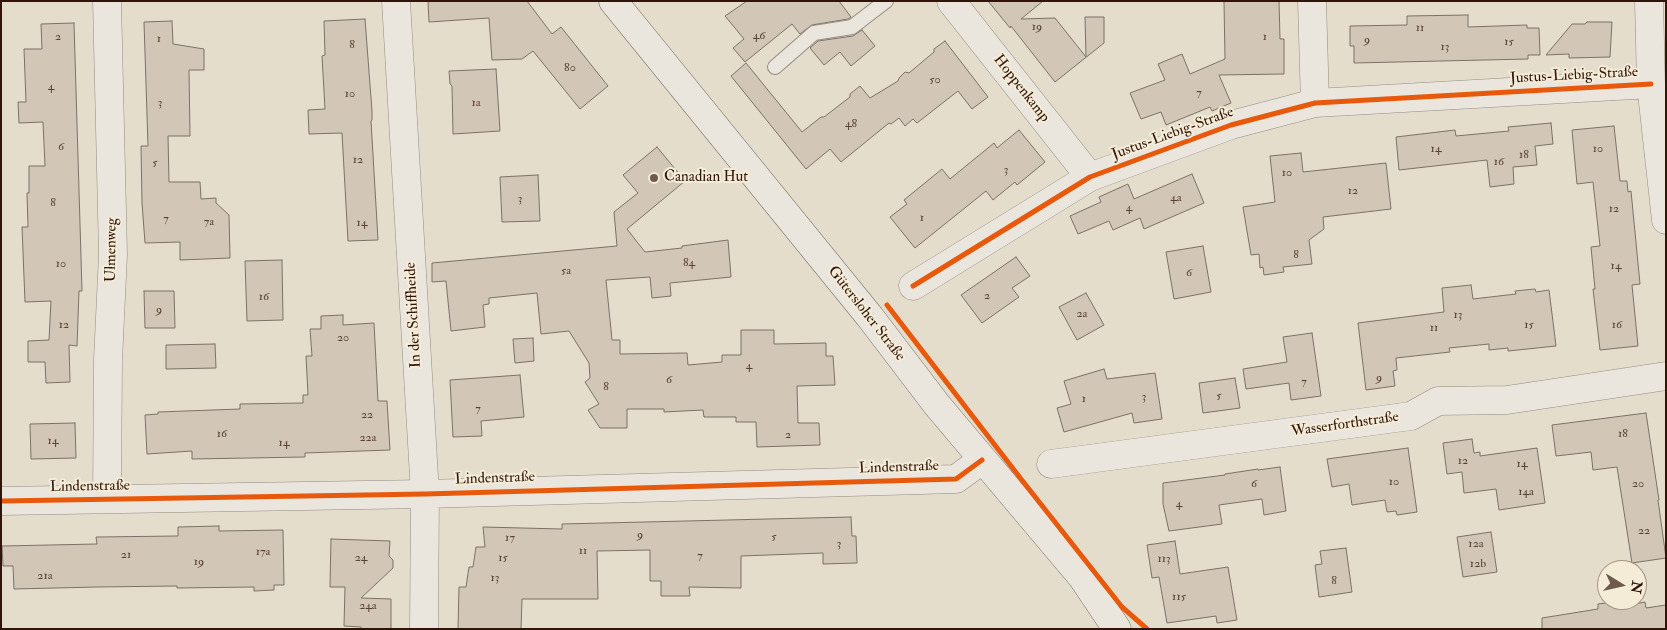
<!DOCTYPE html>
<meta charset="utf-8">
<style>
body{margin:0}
#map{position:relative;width:1667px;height:630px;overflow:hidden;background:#e4ddcc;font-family:"IM FELL Double Pica",serif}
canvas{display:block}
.frame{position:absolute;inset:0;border:2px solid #301309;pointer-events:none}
.north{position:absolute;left:1597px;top:560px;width:50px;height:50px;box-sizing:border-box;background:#f4ecd7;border:1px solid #a69585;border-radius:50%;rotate:99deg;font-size:14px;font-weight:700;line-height:20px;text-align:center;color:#301309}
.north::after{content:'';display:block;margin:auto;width:18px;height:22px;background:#6f5a4d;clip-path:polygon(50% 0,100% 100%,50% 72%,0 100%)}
</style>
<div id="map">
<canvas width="1667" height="630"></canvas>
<div class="frame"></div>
<div class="north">N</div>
</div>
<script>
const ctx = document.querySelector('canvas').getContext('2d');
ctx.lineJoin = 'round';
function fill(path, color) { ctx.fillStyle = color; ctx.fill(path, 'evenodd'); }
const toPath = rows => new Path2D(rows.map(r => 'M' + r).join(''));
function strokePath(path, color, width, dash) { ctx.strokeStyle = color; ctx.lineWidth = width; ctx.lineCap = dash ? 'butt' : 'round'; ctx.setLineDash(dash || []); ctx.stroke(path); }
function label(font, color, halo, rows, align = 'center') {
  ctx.font = font + ' "IM FELL Double Pica",serif'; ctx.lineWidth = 4; ctx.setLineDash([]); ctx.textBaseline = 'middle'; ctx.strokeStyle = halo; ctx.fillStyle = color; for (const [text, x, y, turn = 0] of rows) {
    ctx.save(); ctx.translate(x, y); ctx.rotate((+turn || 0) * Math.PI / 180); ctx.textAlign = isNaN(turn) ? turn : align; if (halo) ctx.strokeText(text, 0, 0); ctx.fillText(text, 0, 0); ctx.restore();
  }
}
const building = toPath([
 [428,1,527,1,552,34,561,27,608,86,580,109,533,51,522,59,492,60,489,18,429,22,428,1],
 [747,1,839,1,851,17,848,19,812,25,800,34,792,24,745,62,733,48,744,39,725,16,747,1],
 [988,1,1043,1,1021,19,1055,18,1086,57,1085,17,1104,17,1104,43,1055,82,1011,26,1010,28,988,1],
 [1224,1,1279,1,1280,39,1284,39,1284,74,1219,75,1231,103,1212,111,1210,107,1166,125,1161,112,1141,119,1130,93,1165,80,1158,64,1182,54,1190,74,1225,59,1224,1],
 [1468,15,1468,27,1527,25,1527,28,1539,28,1540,55,1528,55,1528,59,1354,63,1354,46,1350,46,1350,26,1407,25,1407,16,1468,15],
 [365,19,372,111,372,120,371,121,378,240,348,241,342,133,309,134,308,110,325,109,322,56,325,55,324,21,365,19],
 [172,21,173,44,204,49,204,70,189,70,190,136,168,136,169,182,200,182,201,199,216,198,216,203,229,215,230,258,180,260,180,242,145,243,142,203,141,146,148,146,144,22,172,21],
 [1587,22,1612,22,1610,57,1569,58,1569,54,1546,55,1572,24,1585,24,1587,22],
 [74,23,82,291,79,291,77,346,69,345,70,382,46,383,45,362,28,362,28,341,49,340,51,301,25,302,22,227,28,227,27,193,29,193,29,166,45,166,43,122,19,123,18,102,26,102,24,49,42,49,41,24,74,23],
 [862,30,875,46,851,66,840,52,824,65,810,48,818,41,853,36,862,30],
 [945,41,988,97,972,109,958,91,917,123,913,119,905,126,899,118,891,124,889,123,841,162,830,149,806,169,731,76,746,63,802,132,821,117,824,117,850,97,850,94,860,86,870,98,898,81,899,78,905,72,909,73,934,52,934,49,945,41],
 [496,69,500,131,453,134,452,86,450,84,449,71,496,69],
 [1551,123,1553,144,1535,146,1537,165,1513,167,1514,184,1490,187,1487,160,1399,170,1396,137,1455,130,1456,136,1509,131,1508,127,1551,123],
 [1614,126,1620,181,1627,181,1628,192,1631,191,1640,284,1632,285,1638,346,1600,350,1593,289,1595,289,1591,247,1600,246,1593,182,1577,184,1572,130,1614,126],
 [1019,130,1045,162,1017,185,1015,182,993,200,986,191,915,248,890,217,907,204,904,200,942,169,950,179,994,143,997,148,1019,130],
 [657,147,685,181,627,229,645,252,682,248,682,246,728,240,731,277,670,283,671,296,652,298,650,277,606,280,612,340,620,340,620,354,687,353,688,365,722,362,722,355,741,355,741,330,774,330,774,344,826,343,826,356,833,356,835,385,797,386,798,423,819,423,820,445,757,447,756,422,736,422,736,417,704,417,703,410,664,412,664,409,627,409,627,428,600,428,588,410,599,404,585,382,590,378,589,363,569,331,541,334,537,293,489,298,489,304,483,305,485,327,451,331,446,281,432,282,432,263,617,246,614,212,638,193,623,175,657,147],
 [1301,153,1303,172,1386,163,1391,209,1323,217,1324,229,1309,240,1312,264,1283,267,1284,272,1264,275,1263,267,1260,268,1259,254,1251,255,1243,207,1275,202,1270,156,1301,153],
 [1192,174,1204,203,1144,229,1140,218,1113,230,1109,221,1078,234,1070,216,1101,202,1099,197,1128,184,1134,199,1192,174],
 [538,175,540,221,502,222,500,177,538,175],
 [1203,246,1211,292,1174,299,1166,252,1203,246],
 [1016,257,1030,276,1012,288,1019,297,982,323,961,295,1016,257],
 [282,260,283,320,247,321,245,261,282,260],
 [1471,285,1473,299,1516,294,1515,291,1535,289,1536,292,1549,290,1556,346,1508,351,1508,348,1489,350,1489,344,1449,348,1450,352,1396,358,1397,370,1393,371,1395,386,1366,390,1358,323,1444,312,1442,288,1471,285],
 [144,291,174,291,175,328,145,328,144,291],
 [1086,293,1104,325,1077,340,1059,307,1086,293],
 [343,315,343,325,374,323,378,401,387,401,390,450,305,453,305,457,192,459,192,451,147,454,145,415,158,414,158,412,240,409,240,404,303,403,303,395,308,395,306,356,312,356,310,329,321,329,321,316,343,315],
 [1312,333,1321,396,1291,400,1289,383,1246,389,1243,369,1287,362,1283,337,1312,333],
 [533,338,534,361,515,363,513,339,533,338],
 [215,344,216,368,166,369,166,345,215,344],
 [1104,369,1107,379,1155,373,1162,419,1134,423,1132,413,1064,432,1057,408,1071,404,1064,381,1104,369],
 [520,375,524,417,481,421,482,436,453,437,450,380,520,375],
 [1235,378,1240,408,1203,413,1199,383,1235,378],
 [1646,413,1659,500,1658,500,1666,558,1632,563,1617,467,1593,470,1591,452,1556,456,1552,425,1646,413],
 [75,423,76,458,31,459,30,424,75,423],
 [1472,439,1474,453,1480,452,1480,456,1537,448,1545,503,1499,510,1496,489,1464,493,1462,472,1447,474,1443,443,1472,439],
 [1408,448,1417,512,1397,515,1396,511,1387,512,1385,500,1352,505,1349,484,1332,487,1327,459,1408,448],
 [1280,467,1286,511,1264,515,1262,499,1219,505,1222,524,1169,531,1163,504,1163,483,1225,475,1225,474,1258,469,1258,470,1280,467],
 [851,517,852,536,856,536,857,563,823,564,823,553,741,556,741,588,689,587,690,596,661,596,661,581,650,581,650,550,597,551,598,599,522,599,521,629,458,629,459,587,466,587,469,567,473,567,476,547,485,547,483,527,562,529,562,524,851,517],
 [219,526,219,531,283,530,284,585,274,585,274,590,254,591,254,587,177,588,177,586,97,587,14,589,13,566,3,566,2,546,97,544,96,537,178,536,178,527,219,526],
 [1491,532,1497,572,1463,577,1457,537,1491,532],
 [331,539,390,541,389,556,393,560,393,568,361,598,391,599,391,629,361,629,361,627,344,626,345,587,330,587,331,539],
 [1175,541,1180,574,1228,567,1237,620,1217,623,1216,616,1167,623,1159,577,1152,578,1147,545,1175,541],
 [1346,548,1352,592,1319,597,1315,565,1322,564,1320,551,1346,548],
 [1623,601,1624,606,1645,602,1646,608,1666,605,1666,629,1542,629,1542,618,1598,609,1598,604,1623,601]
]);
const service = toPath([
 [775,67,814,33,852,27,886,1]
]);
const minor = toPath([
 [396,1,425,494,424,629],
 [951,1,1090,177],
 [1312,1,1315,103],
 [1649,1,1651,84,1666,220],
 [913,286,1090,177,1231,125,1315,103,1651,84],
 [1051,464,1411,416,1438,401,1507,400,1666,376],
 [107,499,108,360,113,254,107,1],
 [1,501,425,494,956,479,982,460]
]);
const secondary = toPath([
 [613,1,870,317,937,405,1082,577,1117,629]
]);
const cycleway = toPath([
 [913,286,1090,177,1231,125,1315,103,1651,84],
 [887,305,1021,479,1122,607,1147,629],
 [1,501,425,494,956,479,982,460]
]);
const markers = [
 [654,178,5,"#6f5a4d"]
];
const numberNames = [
 ["19",1037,27],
 ["11",1420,28],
 ["46",759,36],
 ["2",58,37],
 ["1",1265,37],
 ["1",159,39],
 ["9",1367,40],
 ["15",1509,42],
 ["8",352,45],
 ["13",1445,47],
 ["80",570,68],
 ["50",935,80],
 ["4",51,87],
 ["7",1199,93],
 ["10",350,94],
 ["3",160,103],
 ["1a",476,103],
 ["48",851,124],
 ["6",61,147],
 ["14",1436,149],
 ["10",1598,149],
 ["18",1524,155],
 ["12",358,160],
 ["16",1499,162],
 ["5",155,163],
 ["3",1006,170],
 ["10",1287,173],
 ["12",1353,191],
 ["4a",1176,198],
 ["3",520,199],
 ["8",53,203],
 ["4",1129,208],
 ["12",1614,209],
 ["1",922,218],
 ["7",166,219],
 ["7a",209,222],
 ["14",362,223],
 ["8",1296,255],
 ["84",689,263],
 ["10",61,264],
 ["14",1616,266],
 ["5a",566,271],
 ["6",1189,273],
 ["2",987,296],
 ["16",264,297],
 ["9",159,310],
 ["2a",1082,314],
 ["13",1458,315],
 ["12",64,325],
 ["15",1529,325],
 ["16",1617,325],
 ["11",1434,328],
 ["20",343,338],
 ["4",749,366],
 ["9",1379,378],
 ["6",669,380],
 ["7",1304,382],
 ["8",606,387],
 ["5",1219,396],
 ["3",1144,397],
 ["1",1084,399],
 ["7",478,409],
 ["22",367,415],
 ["16",222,434],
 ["18",1623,434],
 ["2",788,435],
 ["22a",368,438],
 ["14",53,441],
 ["14",284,443],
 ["12",1463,461],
 ["14",1522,464],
 ["10",1394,482],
 ["6",1254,484],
 ["20",1638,484],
 ["14a",1526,492],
 ["4",1179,504],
 ["22",1644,531],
 ["9",640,535],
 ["5",774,537],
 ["17",510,538],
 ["3",839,544],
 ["12a",1476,544],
 ["11",583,551],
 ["17a",263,552],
 ["21",126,555],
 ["7",700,556],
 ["24",361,558],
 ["15",503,558],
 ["113",1164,559],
 ["19",199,562],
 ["12b",1478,564],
 ["21a",45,576],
 ["13",495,578],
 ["8",1334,581],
 ["115",1179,597],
 ["24a",368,606]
];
const streetNames = [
 ["Justus-Liebig-Straße",1574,76,-3],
 ["Hoppenkamp",1021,89,52],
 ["Justus-Liebig-Straße",1173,134,-20],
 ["Ulmenweg",112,250,-89],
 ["Gütersloher Straße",866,314,52],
 ["In der Schiffheide",414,315,-93],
 ["Wasserforthstraße",1345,425,-8],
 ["Lindenstraße",899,468,-2],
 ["Lindenstraße",495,479,-2],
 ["Lindenstraße",90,487,-1]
];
const poiNames = [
 ["Canadian Hut",664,178]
];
fill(building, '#d2c6b7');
strokePath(building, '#7a7168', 1);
strokePath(service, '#948c81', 16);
strokePath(minor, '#948c81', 29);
strokePath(secondary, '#7a7168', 29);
strokePath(service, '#eae6dd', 14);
strokePath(minor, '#eae6dd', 28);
strokePath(secondary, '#eae6dd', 28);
strokePath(cycleway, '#e8590c', 5);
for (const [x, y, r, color] of markers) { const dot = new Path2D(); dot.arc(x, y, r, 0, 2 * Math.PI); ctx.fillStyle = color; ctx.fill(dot); strokePath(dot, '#f4ecd7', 2); }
label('12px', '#584034', null, numberNames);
label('15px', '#301309', '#f4ecd7', streetNames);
label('15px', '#301309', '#f4ecd7', poiNames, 'left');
</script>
